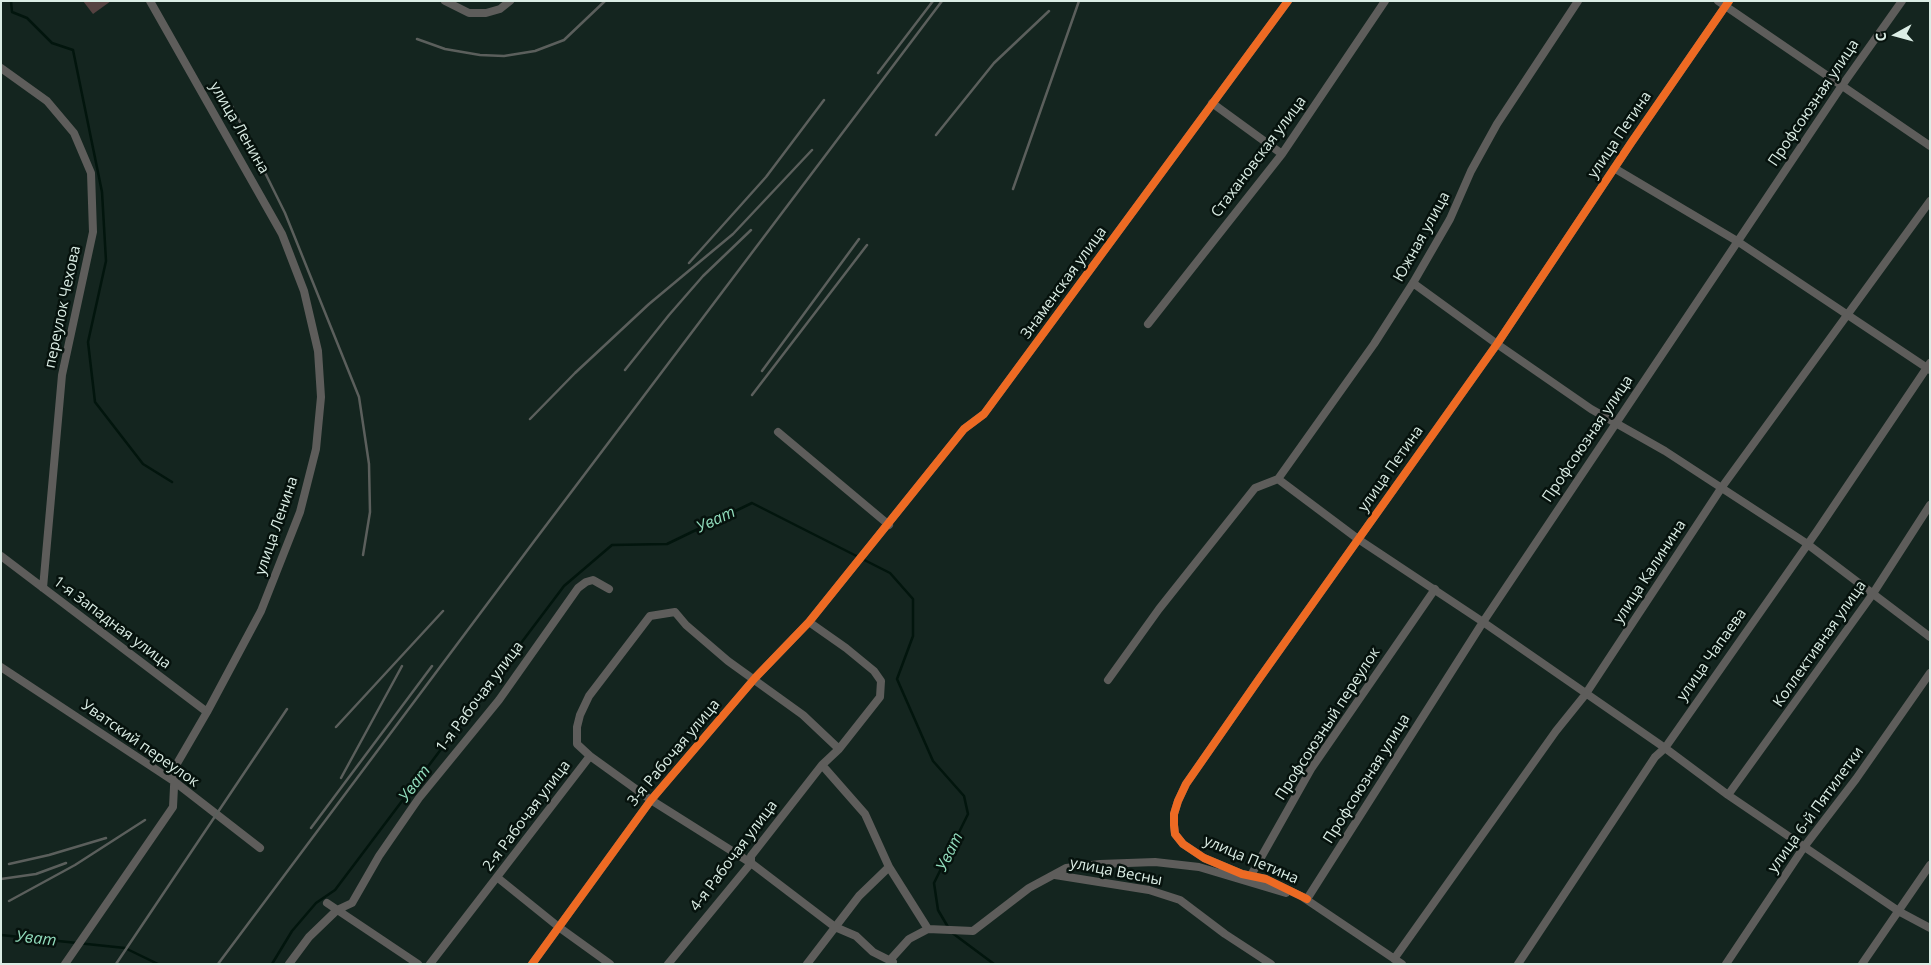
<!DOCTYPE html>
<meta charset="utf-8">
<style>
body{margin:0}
#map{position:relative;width:1931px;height:965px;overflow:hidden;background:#14251f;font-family:"Open Sans",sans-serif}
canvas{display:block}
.frame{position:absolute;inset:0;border:2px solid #dbede5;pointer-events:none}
.north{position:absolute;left:1871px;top:10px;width:50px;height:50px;-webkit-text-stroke:4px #06120d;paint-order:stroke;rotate:263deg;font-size:14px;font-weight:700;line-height:20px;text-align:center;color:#dbede5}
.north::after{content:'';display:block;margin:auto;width:18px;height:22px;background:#dbede5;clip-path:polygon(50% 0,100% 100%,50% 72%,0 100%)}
</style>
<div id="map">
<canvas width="1931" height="965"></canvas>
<div class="frame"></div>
<div class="north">С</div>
</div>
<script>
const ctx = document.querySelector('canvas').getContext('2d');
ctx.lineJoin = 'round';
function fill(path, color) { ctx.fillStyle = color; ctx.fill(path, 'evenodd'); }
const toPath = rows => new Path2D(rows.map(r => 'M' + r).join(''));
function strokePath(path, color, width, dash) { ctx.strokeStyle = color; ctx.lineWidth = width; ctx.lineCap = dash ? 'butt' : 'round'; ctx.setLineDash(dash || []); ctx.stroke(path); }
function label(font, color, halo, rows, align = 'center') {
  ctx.font = font + ' "Open Sans",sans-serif'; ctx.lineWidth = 5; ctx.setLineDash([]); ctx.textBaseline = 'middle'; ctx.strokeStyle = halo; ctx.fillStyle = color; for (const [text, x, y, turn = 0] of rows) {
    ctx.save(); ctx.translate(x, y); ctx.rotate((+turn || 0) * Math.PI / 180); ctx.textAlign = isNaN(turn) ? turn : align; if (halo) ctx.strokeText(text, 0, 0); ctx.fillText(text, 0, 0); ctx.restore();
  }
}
const green = toPath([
 [83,1,111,1,93,14]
]);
const stream = toPath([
 [11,1,12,12,27,18,52,43,73,50,102,192,106,261,88,342,95,402,143,464,172,482],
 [951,932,994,964],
 [1,935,125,948,158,964],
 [272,964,292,931,316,903,335,890,564,586,612,545,667,544,752,503,890,573,913,599,913,636,897,679,933,761,964,796,968,814,934,883,938,910,948,927]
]);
const minor = toPath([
 [445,1,469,13,486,13,500,9,510,1],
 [1718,1,1930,146],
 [1,68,47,101,74,133,91,173,93,232,62,375,43,588],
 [1212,103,1282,154],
 [1614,168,1737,241,1930,370],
 [1413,283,1497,344,1591,409,1665,451,1806,543,1930,637],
 [1148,324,1282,154,1385,1],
 [778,432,889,525],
 [1278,479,1358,539,1483,622,1665,748,1728,795,1900,912,1930,928],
 [1278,479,1374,344,1413,283,1450,219,1471,171,1497,124,1578,1],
 [1,556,207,712],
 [1,667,175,782,260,848],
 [1108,680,1159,609,1255,488,1278,479],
 [590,756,651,800,751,863,835,927,856,936,873,952,893,962],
 [822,765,865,814,889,867,928,929],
 [1728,795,1872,595,1930,505],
 [1055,875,1149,890,1180,900,1225,934,1271,964],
 [1250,877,1311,769,1435,589],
 [498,878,560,928,610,964],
 [1304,898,1402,964],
 [1307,899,1266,879,1242,874,1204,858,1183,844,1175,834,1174,825,1174,814,1178,801,1186,784,1259,679,1497,344,1631,143,1729,1],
 [1307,899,1483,622,1841,87,1902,1],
 [327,903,418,964],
 [1394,959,1556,731,1585,695,1722,487,1930,201],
 [890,960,909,939,928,929,973,931,1029,888,1066,868,1100,864,1155,862,1199,867,1286,893],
 [65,964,173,807,175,767,207,712,261,611,300,512,316,449,321,397,318,351,304,291,282,234,150,1],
 [289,964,309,937,337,910,352,903,379,856,419,798,499,700,578,588,586,582,593,580,609,589],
 [430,964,590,756,577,744,577,727,580,715,589,696,650,616,675,612,686,625,728,661,803,715,839,749],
 [532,964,651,800,755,678,809,622,964,429,984,414,1288,1],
 [668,964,751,863,751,856,822,765,839,749,880,697,881,681,874,671,846,648,809,622],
 [807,964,859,896,889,867],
 [1518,964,1655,757,1665,748,1817,531,1930,363],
 [1726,964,1804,847,1856,779,1930,673],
 [1862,964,1930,865]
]);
const rail = toPath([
 [417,39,445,49,480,55,504,56,535,51,564,40,605,1],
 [878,73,933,1],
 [232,106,285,213,359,397,369,464,370,512,363,555],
 [936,135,994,63,1049,11],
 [1013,189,1079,1],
 [689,263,766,177,824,100],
 [625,370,669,315,703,276,751,230],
 [762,371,859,239],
 [752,395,867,245],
 [530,419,575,373,649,304,733,234,812,150],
 [336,727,443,611],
 [341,778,402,666],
 [311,828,432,666],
 [9,864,49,855,106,838],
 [1,879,36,874,66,863],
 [9,901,75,865,145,820],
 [116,964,287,709],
 [218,964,535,540,942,1]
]);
const cycleway = toPath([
 [1307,899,1266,879,1242,874,1204,858,1183,844,1175,834,1174,825,1174,814,1178,801,1186,784,1259,679,1497,344,1631,143,1729,1],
 [532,964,651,800,755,678,809,622,964,429,984,414,1288,1]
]);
const streetNames = [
 ["Профсоюзная улица",1814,103,-56],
 ["улица Ленина",239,128,60],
 ["улица Петина",1620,135,-56],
 ["Стахановская улица",1259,157,-53],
 ["Южная улица",1422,237,-61],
 ["Знаменская улица",1064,283,-54],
 ["переулок Чехова",63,307,-78],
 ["Профсоюзная улица",1588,439,-56],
 ["улица Петина",1391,469,-55],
 ["улица Ленина",277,526,-71],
 ["улица Калинина",1650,572,-57],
 ["1-я Западная улица",112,623,37],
 ["Коллективная улица",1820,644,-55],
 ["улица Чапаева",1712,655,-55],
 ["1-я Рабочая улица",480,697,-53],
 ["Профсоюзный переулок",1328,724,-57],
 ["Уватский переулок",140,744,35],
 ["3-я Рабочая улица",674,753,-50],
 ["Профсоюзная улица",1367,779,-58],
 ["улица 6-й Пятилетки",1816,810,-54],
 ["2-я Рабочая улица",527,816,-53],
 ["4-я Рабочая улица",734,856,-53],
 ["улица Петина",1251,860,23],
 ["улица Весны",1116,872,11]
];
const waterNames = [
 ["Уват",716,520,-25],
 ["Уват",415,784,-53],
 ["Уват",950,852,-64],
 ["Уват",36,939,6]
];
fill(green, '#564241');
strokePath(stream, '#02150d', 2.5);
strokePath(minor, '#5e5d5b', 8);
strokePath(rail, '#5b5f5c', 2.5);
strokePath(cycleway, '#ed6a23', 8);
label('15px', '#dbede5', '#06120d', streetNames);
label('italic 16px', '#92ddbd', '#06120d', waterNames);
</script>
